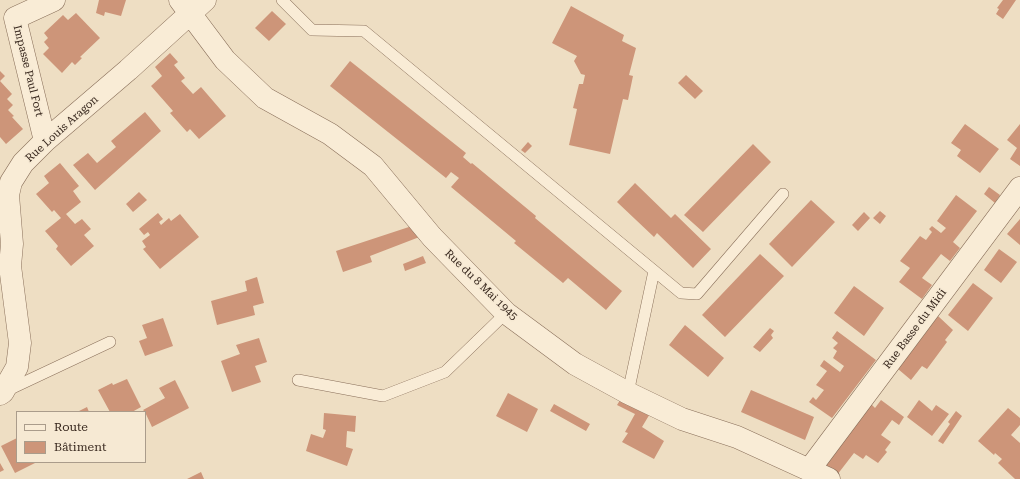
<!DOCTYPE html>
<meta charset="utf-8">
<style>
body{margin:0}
#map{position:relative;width:1020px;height:479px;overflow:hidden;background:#eedec3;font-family:"Roboto Serif",serif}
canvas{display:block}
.legend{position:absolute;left:16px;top:411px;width:130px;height:52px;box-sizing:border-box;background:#f6e9d3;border:1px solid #aa9c8b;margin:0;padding:5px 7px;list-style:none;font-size:12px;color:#38281e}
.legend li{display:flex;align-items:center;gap:8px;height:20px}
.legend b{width:20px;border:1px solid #aa9c8b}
</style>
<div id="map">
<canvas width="1020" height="479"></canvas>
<ul class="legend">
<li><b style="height:5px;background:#f9ecd6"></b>Route</li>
<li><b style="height:11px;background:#cd9579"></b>Bâtiment</li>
</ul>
</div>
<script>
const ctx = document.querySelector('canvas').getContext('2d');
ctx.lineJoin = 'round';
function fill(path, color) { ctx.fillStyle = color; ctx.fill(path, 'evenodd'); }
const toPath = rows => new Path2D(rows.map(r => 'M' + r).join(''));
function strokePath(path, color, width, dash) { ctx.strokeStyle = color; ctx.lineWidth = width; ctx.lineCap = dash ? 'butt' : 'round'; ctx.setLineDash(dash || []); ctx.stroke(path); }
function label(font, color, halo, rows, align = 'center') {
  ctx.font = font + ' "Roboto Serif",serif'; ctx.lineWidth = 3; ctx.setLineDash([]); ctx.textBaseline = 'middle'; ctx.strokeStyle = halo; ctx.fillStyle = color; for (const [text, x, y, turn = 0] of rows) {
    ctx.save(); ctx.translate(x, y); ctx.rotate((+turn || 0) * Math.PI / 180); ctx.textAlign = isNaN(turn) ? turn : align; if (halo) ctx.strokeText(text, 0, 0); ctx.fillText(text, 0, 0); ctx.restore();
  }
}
const building = toPath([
 [99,0,126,0,121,16,105,12,104,16,96,13],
 [1003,0,1016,0,1003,19,996,14,999,9,997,8],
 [571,6,624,35,622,41,636,48,629,75,633,76,628,100,623,99,610,154,569,145,577,109,573,108,579,84,583,84,585,75,581,74,574,61,577,56,552,43],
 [272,11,286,24,269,41,255,28],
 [76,13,100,38,80,57,82,58,75,65,72,62,62,73,43,54,49,48,44,42,48,38,44,33,63,15,68,20],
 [170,53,178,62,174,65,185,78,181,81,193,94,201,87,226,116,199,139,190,129,187,132,170,113,173,111,151,86,162,76,155,67],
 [350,61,466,153,463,157,471,164,472,163,536,216,535,218,622,291,606,310,568,278,563,283,514,243,516,241,451,187,459,178,451,172,446,178,330,86],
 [0,71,5,76,0,81,12,94,7,99,13,105,8,110,14,116,12,117,23,129,6,144,0,137],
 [686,75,703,91,695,99,678,83],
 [145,112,161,131,95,190,73,165,88,153,97,163,116,147,111,141],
 [965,124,999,149,980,173,957,156,961,150,951,143],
 [1020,124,1020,166,1010,159,1017,148,1007,140],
 [528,142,532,146,525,153,521,150],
 [753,144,771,162,703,232,684,215],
 [60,163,79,186,73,191,81,202,66,214,75,224,82,219,91,229,84,235,94,246,71,266,56,249,58,246,45,231,61,218,54,210,52,212,36,194,49,183,44,176],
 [635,183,671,218,675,214,711,249,693,268,657,233,654,237,617,202],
 [989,187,1000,195,995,203,984,194],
 [139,192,147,200,133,212,126,204],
 [956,195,977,211,953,242,960,248,950,261,941,254,922,278,932,285,922,299,899,282,910,268,900,261,920,236,926,240,932,232,929,229,932,226,941,233,946,228,937,221],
 [811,200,835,222,792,267,769,244],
 [880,211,886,216,880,224,873,218],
 [864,212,870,218,858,231,852,225],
 [158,213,163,219,159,222,161,225,169,218,171,221,180,214,199,237,160,269,143,249,146,247,142,241,150,235,148,232,144,235,139,229],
 [1020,219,1020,245,1007,234],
 [415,225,422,236,370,256,372,262,343,272,336,251],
 [999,249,1017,262,1001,283,984,270],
 [760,254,784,276,725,337,702,315],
 [423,256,426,263,405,271,403,264],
 [257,277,264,303,253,306,255,315,217,325,211,301,247,291,245,281],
 [973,283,993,298,968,331,948,315],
 [854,286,884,308,864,336,834,313],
 [938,316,953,330,945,340,947,342,927,369,922,366,911,380,898,369],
 [163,318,173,346,145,356,139,341,147,338,142,325],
 [685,325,724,358,708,377,669,345],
 [770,328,774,331,771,335,773,338,760,352,753,347],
 [837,331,876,360,832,418,809,402,813,397,816,400,824,390,816,385,827,371,820,366,824,360,840,372,844,366,833,358,837,351,833,348,838,343,832,338],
 [259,338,267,362,255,366,261,382,232,392,221,361,240,354,236,345],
 [127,379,141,407,132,412,110,412,98,390,112,383,113,385],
 [175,380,189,408,152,427,145,412,143,410,165,398,159,388],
 [751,390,814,417,805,440,741,412],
 [508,393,538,409,527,432,496,416],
 [622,397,651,412,642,427,664,441,654,459,622,442,628,433,625,432,635,414,617,405],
 [881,400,904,417,899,425,892,420,881,435,891,442,885,450,887,452,878,463,866,455,863,459,854,453,837,475,823,466,871,404,875,408],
 [919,400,932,411,936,405,949,414,932,436,907,417],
 [554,404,590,424,586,431,550,411],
 [87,407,89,412,77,412],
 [1008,408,1020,418,1020,425,1011,435,1020,443,1020,479,1015,479,998,463,1002,459,995,453,994,455,978,441],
 [956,411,962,416,943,444,938,441,950,424,948,422],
 [324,413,356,416,355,432,347,431,346,447,353,449,347,466,306,451,311,434,323,438,326,430,323,429],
 [17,438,17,462,37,462,15,473,1,446],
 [0,463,4,470,0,472],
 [201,472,204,479,187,479]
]);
const lane = toPath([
 [282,0,312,30,364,31,681,293,697,294,783,194],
 [298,380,383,396,445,372,506,313],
 [8,390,110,342],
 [628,393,654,271]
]);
const street = toPath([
 [180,0,225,60,265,98,330,134,373,166,432,237,506,313,575,364,628,393,682,419,737,437,829,479],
 [45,141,15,18,54,0],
 [0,394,3,392,17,367,20,343,10,266,12,244,8,195,11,182,23,163,45,141,128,70,205,0],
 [809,470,1020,188]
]);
const streetNames = [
 ["Impasse Paul Fort",28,71,76],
 ["Rue Louis Aragon",62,129,-42],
 ["Rue du 8 Mai 1945",481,285,44],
 ["Rue Basse du Midi",915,329,-53]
];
fill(building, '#cd9579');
strokePath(lane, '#896f5a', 12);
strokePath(street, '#896f5a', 23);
strokePath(lane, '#f9ecd6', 11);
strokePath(street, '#f9ecd6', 22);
label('11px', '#38281e', '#f6e9d3', streetNames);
</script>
